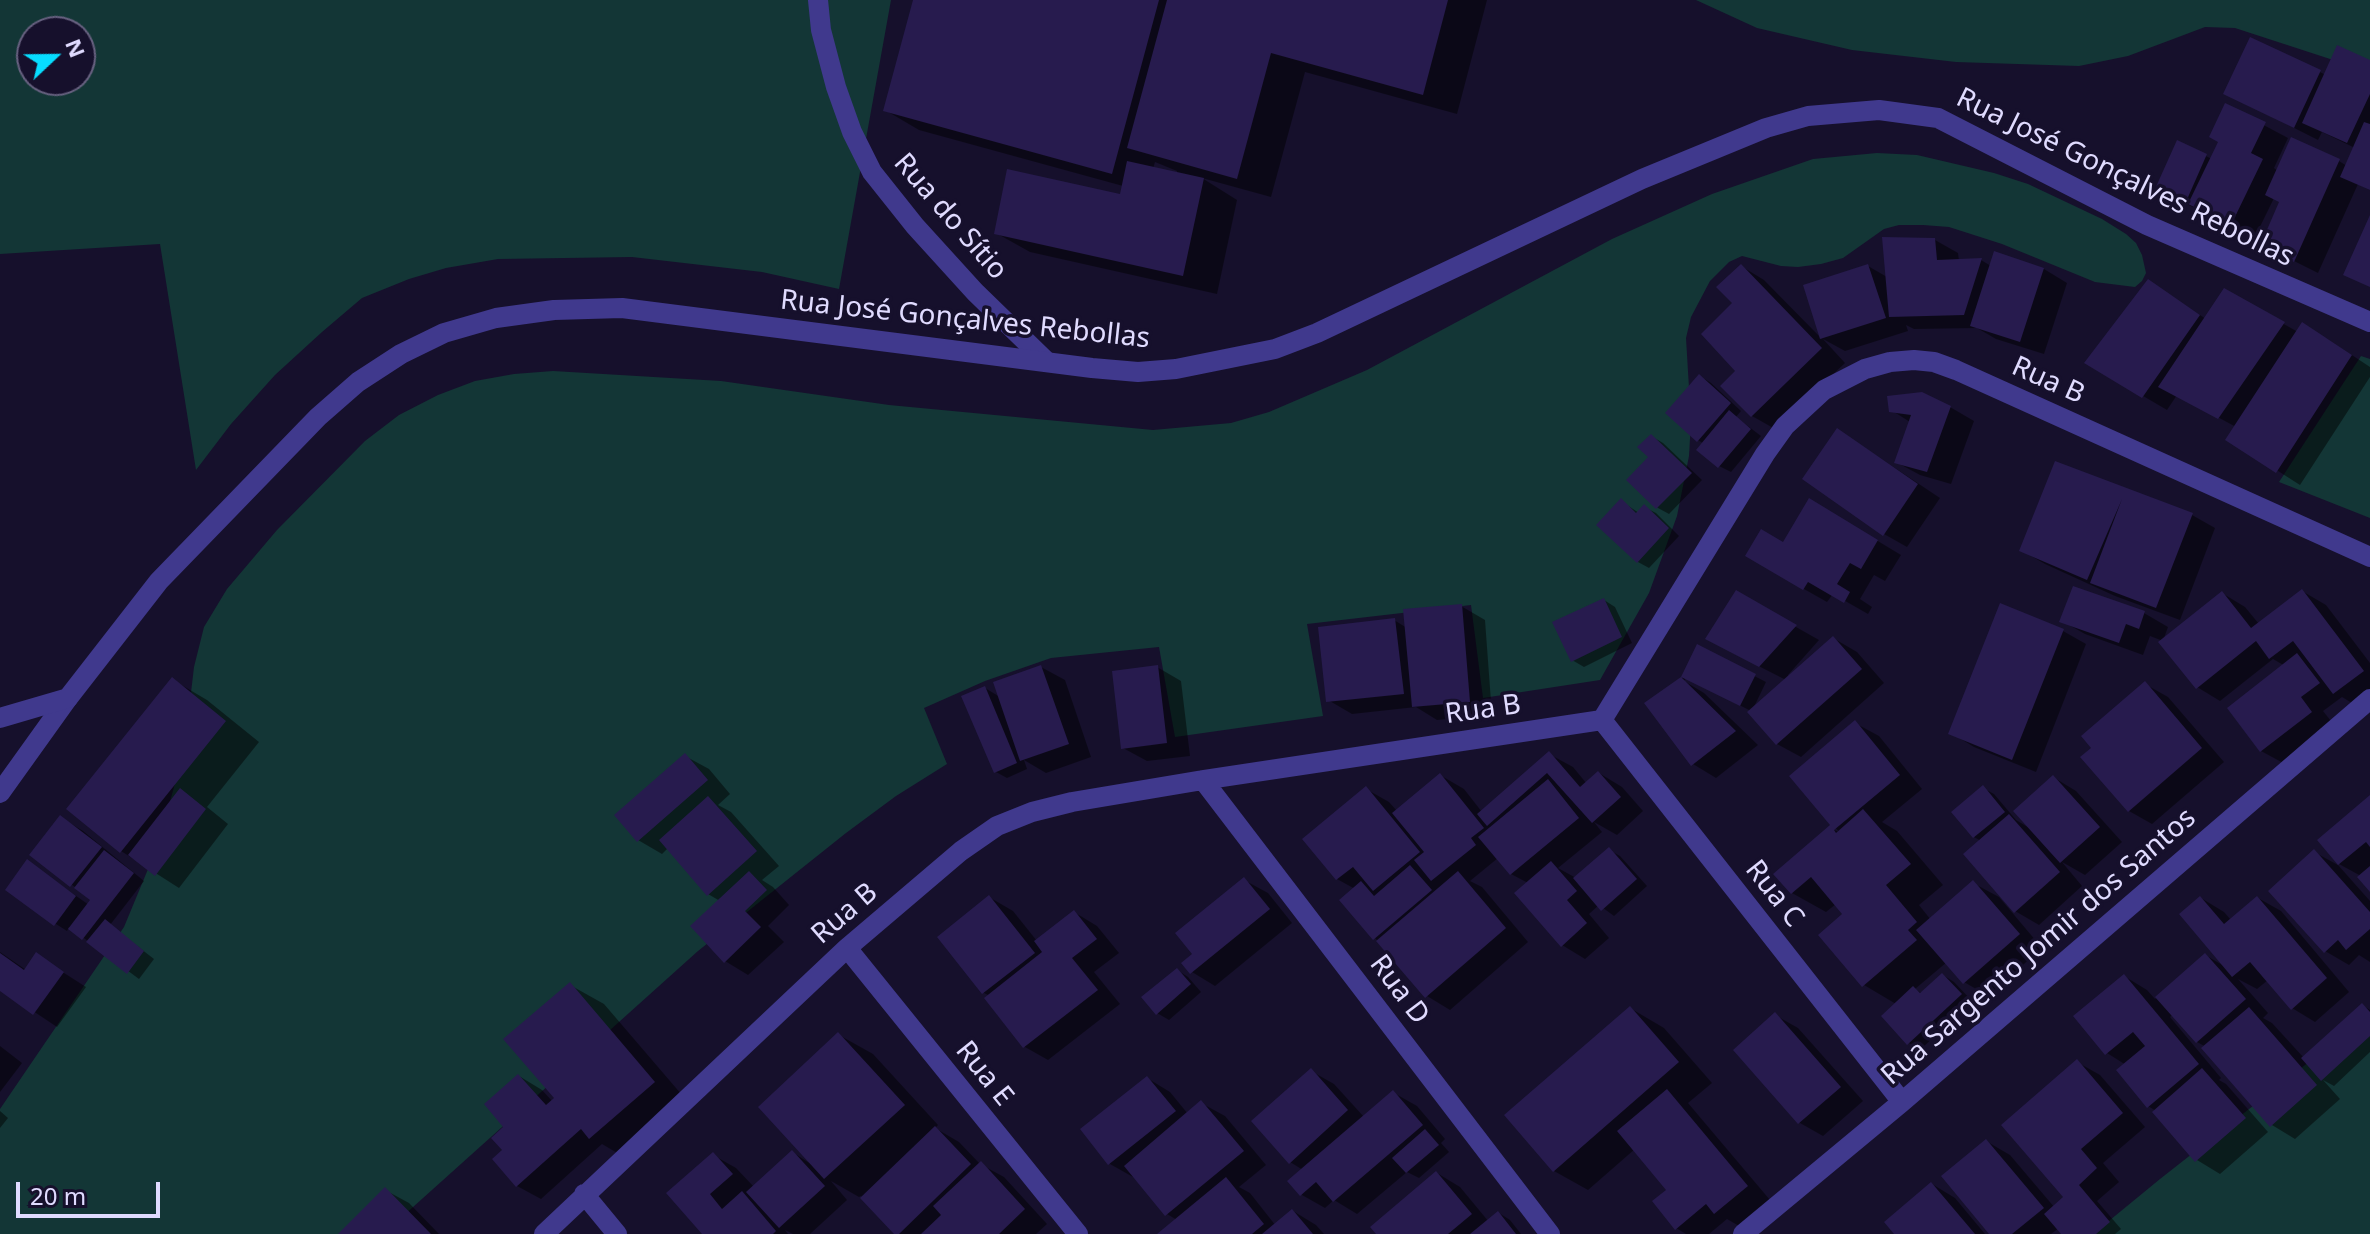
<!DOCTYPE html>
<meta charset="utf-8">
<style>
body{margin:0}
#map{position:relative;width:2370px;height:1234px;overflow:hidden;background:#16102c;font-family:"Noto Sans",sans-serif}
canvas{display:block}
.north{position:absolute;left:16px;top:16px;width:80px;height:80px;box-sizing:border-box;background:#16102c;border:2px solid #676180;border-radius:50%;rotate:68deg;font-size:22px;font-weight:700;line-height:32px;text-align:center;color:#e0dbff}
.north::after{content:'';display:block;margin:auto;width:28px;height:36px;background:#07ddff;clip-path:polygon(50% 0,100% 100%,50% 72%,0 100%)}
.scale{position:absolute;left:16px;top:1182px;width:144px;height:36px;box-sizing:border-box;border:4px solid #e0dbff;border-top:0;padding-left:10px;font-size:24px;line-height:28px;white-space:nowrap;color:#e0dbff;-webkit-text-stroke:6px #16102c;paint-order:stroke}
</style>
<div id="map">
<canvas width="2370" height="1234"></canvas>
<div class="north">N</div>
<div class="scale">20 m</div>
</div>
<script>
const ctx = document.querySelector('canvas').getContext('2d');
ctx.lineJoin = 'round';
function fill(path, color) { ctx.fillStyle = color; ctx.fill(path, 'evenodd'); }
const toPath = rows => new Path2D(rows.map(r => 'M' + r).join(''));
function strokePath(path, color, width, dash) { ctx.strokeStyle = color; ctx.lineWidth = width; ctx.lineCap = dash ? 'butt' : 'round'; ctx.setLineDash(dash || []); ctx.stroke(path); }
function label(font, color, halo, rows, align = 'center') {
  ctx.font = font + ' "Noto Sans",sans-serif'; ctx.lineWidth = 7; ctx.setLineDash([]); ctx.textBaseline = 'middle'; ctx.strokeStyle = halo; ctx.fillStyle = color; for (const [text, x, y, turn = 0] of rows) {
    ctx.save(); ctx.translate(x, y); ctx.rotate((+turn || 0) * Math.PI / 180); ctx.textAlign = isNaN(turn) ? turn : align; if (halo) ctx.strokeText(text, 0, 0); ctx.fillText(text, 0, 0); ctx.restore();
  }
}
const green = toPath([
 [0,0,891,0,839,289,762,272,632,257,498,259,446,268,409,279,362,298,322,332,275,375,231,424,196,470,160,244,0,254],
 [32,32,80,32,80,80,32,80],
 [1696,0,2370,0,2370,72,2235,28,2205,27,2128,56,2079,66,1956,62,1852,50,1757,28],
 [1877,153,1917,155,1994,173,2028,184,2102,219,2126,234,2136,243,2142,255,2146,273,2142,281,2135,287,2095,282,2002,244,1949,227,1923,225,1899,225,1884,229,1843,258,1821,264,1798,267,1781,266,1742,256,1729,262,1710,281,1691,317,1686,338,1691,421,1689,456,1677,516,1649,593,1600,680,1483,698,1471,605,1307,624,1323,716,1175,737,1159,647,1051,658,985,681,924,708,947,764,896,796,846,833,698,951,383,1234,0,1234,0,1109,124,927,158,845,174,787,188,718,194,667,204,627,227,589,277,530,365,441,399,415,438,395,475,381,514,374,553,371,721,381,889,405,1153,430,1231,423,1269,412,1367,370,1612,239,1712,194,1813,159],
 [2361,356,2370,359,2370,518,2279,482],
 [2370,1014,2370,1234,2093,1234,2160,1179]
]);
const shadow = toPath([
 [915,0,1487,0,1457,114,1305,72,1271,197,1202,178,1237,200,1217,294,1030,252,996,233,1121,196,1123,186,919,130,885,110],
 [1155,162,1177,171,1177,174,1153,169],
 [2251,39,2326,75,2370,62,2370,190,2358,184,2318,273,2262,245,2281,202,2274,198,2255,237,2168,195,2178,143,2212,159,2220,142,2226,105,2288,138,2274,168,2278,171,2339,161,2347,166,2355,148,2322,132,2318,140,2225,93],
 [1935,240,1958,253,1959,261,1981,260,1991,266,2044,269,2067,283,2044,354,1996,339,1977,328,1914,329,1906,325,1908,331,1845,351,1823,339,1845,363,1775,429,1752,416,1738,371,1735,304,1741,266,1764,280,1822,339,1805,286,1868,266,1887,277],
 [2149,281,2206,319,2225,291,2298,332,2326,338,2370,367,2370,377,2300,485,2228,439,2236,427,2177,395,2167,410,2087,363],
 [1700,376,1711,383,1741,411,1736,417,1761,436,1731,472,1719,466,1704,444,1698,440],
 [1950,407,1974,421,1951,484,1920,475,1896,462,1910,422,1891,410],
 [1838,430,1940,498,1907,547,1884,534],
 [1651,436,1663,443,1702,480,1669,514,1658,508,1629,480,1651,457],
 [2056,464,2192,515,2215,528,2180,620,2115,596,2045,564,2021,550],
 [1621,501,1639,513,1644,507,1656,513,1679,536,1649,568,1638,562],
 [1833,514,1901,555,1885,581,1874,575,1860,599,1872,607,1868,614,1833,594,1827,602,1804,589,1784,544],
 [2302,591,2326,605,2370,663,2370,697,2357,706,2342,697,2323,711,2335,726,2285,764,2261,751,2285,666,2273,659,2220,701,2197,687,2163,641,2150,636,2143,655,2085,634,2062,621,2144,613,2168,627,2163,641,2222,593,2245,607,2259,624],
 [1736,593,1819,640,1788,675,1790,677,1833,638,1857,652,1884,683,1801,757,1777,744,1751,711,1686,678,1684,681,1704,693,1758,745,1716,778,1693,764,1647,703,1682,678,1698,647,1766,682,1753,709,1786,680,1731,652],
 [1604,600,1615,607,1632,643,1584,667,1572,660],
 [1461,606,1485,620,1492,715,1437,720,1416,707,1352,714,1328,700,1394,620,1407,628],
 [2063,631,2086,644,2036,772,1974,747,1951,733],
 [1041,667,1065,680,1091,757,1046,773,1024,760,1027,769,1007,778,996,772,985,688,1000,697],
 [1157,667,1181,681,1190,756,1147,761,1123,748],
 [173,680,207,700,259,742,207,807,228,824,179,888,121,851],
 [2145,684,2168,697,2224,762,2152,824,2129,811],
 [1855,723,1879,736,1922,789,1882,822,1897,831,1943,885,1919,905,1931,920,1973,883,1999,897,2042,948,1988,996,1964,982,1947,962,1915,989,1923,994,1943,975,1954,982,1972,1001,1920,1050,1909,1043,1896,1004,1864,985,1845,914,1836,904,1826,912,1792,893,1830,828,1839,832,1792,776],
 [1549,754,1573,767,1587,784,1599,773,1622,787,1643,811,1617,835,1594,822,1602,832,1558,868,1576,878,1609,850,1620,856,1647,886,1614,916,1599,905,1589,914,1609,938,1585,959,1562,945,1528,883,1511,874,1498,858,1470,881,1482,887,1528,942,1450,1010,1427,996,1375,938,1355,889,1337,879,1366,789,1389,802,1397,811,1440,775,1464,789,1482,812],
 [685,756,709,769,730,794,718,805,731,812,779,866,762,880,773,887,789,905,768,926,784,942,748,975,725,961,720,901,708,894,668,848,662,854,638,840],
 [2053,777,2076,791,2122,842,2085,875,2062,862,2082,886,2039,925,2015,911,1981,841,1974,837,1983,788,1994,794,2016,820,2031,829],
 [2370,797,2370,889,2361,876,2339,864],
 [60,817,83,831,144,881,110,925,154,959,139,979,69,927,67,931,56,924,8,889,28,862,89,905,93,900,31,855],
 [2314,852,2338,865,2370,901,2370,962,2359,955,2349,965,2325,951],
 [1244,880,1268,893,1292,923,1215,986,1192,972,1195,954],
 [989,897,1013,911,1037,941,1074,912,1097,926,1119,953,1094,972,1120,1004,1048,1060,1025,1047,987,999,990,996,984,993],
 [2201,898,2224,912,2231,920,2258,898,2281,911,2349,992,2315,1022,2292,1008,2268,980,2257,989,2238,979,2268,1013,2263,1018,2272,1023,2304,1058,2362,1005,2370,1010,2370,1052,2334,1086,2323,1080,2340,1099,2295,1139,2272,1125,2206,1047,2197,1042,2173,1014,2170,1017,2221,1078,2219,1080,2226,1084,2268,1132,2220,1174,2197,1160,2156,1111,2148,1106,2126,1065,2107,1053,2124,976,2147,990,2155,999,2205,955,2226,967],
 [0,952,26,970,36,955,86,987,57,1027,0,989],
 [1177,970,1188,977,1201,992,1169,1020,1157,1013],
 [570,985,604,1004,688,1102,624,1157,602,1144,541,1199,517,1186,504,1150,506,1127,519,1076,542,1090,553,1102,557,1098],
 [1630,1008,1664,1028,1712,1083,1688,1103,1770,1200,1739,1226,1727,1219,1709,1234,1686,1234,1676,1228,1669,1190,1635,1149,1588,1190,1554,1171],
 [1775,1015,1798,1028,1863,1101,1823,1136,1800,1123,1736,1050],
 [839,1035,873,1054,938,1125,935,1128,959,1142,980,1164,1004,1177,1047,1224,1036,1234,897,1234,861,1196,859,1197,831,1181,847,1200,810,1234,793,1234,785,1230,788,1234,704,1234,713,1155,736,1168,754,1187,792,1152,811,1164],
 [0,1046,22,1063,0,1092],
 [2077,1062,2100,1075,2145,1127,2103,1163,2119,1182,2097,1201,2121,1229,2115,1234,2063,1234,2059,1228,2051,1234,1992,1234,1986,1141,2010,1155,2055,1208,2067,1197],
 [1311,1071,1334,1084,1364,1117,1394,1093,1417,1106,1445,1139,1441,1143,1449,1152,1419,1178,1407,1172,1357,1214,1334,1200,1325,1208,1302,1195,1303,1170,1290,1162],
 [1147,1078,1170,1092,1188,1114,1201,1103,1225,1116,1266,1165,1239,1187,1250,1193,1276,1226,1293,1211,1316,1225,1324,1234,1160,1234,1177,1220,1167,1214,1133,1177,1110,1164,1083,1129],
 [0,1111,8,1118,0,1128],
 [1437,1173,1460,1187,1489,1222,1499,1213,1510,1220,1521,1234,1378,1234],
 [1932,1184,1955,1198,1985,1234,1896,1234],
 [385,1190,409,1203,439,1234,341,1234]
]);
const building = toPath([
 [913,0,1159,0,1112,174,883,111],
 [1167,0,1448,0,1423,95,1271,53,1237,179,1127,148],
 [2250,37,2321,70,2294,128,2223,94],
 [2337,45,2370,60,2370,94,2347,143,2302,123],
 [2225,103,2266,122,2251,153,2263,159,2231,225,2188,204,2218,142,2209,137],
 [2364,122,2370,124,2370,190,2340,177],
 [2291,137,2340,159,2294,262,2260,246,2279,202,2265,195],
 [2177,140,2207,154,2185,204,2155,189],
 [1127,161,1204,178,1183,276,994,234,1007,169,1120,194],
 [2370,215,2370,287,2343,275],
 [1882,237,1935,238,1937,260,1982,258,1964,315,1889,317],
 [1994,251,2044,268,2020,342,1970,326],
 [1741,264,1822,348,1751,417,1720,386,1735,371,1701,334,1732,303,1716,287],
 [1868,264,1886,318,1820,339,1803,285],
 [2148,279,2200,315,2142,398,2084,363],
 [2224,288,2285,322,2218,419,2158,387],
 [2302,322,2352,355,2276,473,2225,440],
 [1699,374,1731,403,1697,442,1665,413],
 [1922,392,1951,406,1927,472,1894,463,1911,415,1889,412,1887,396],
 [1729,410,1751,429,1718,468,1696,450],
 [1837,428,1918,484,1883,536,1802,479],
 [1651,434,1692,473,1656,509,1626,480,1648,457,1637,447],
 [2055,461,2193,513,2156,608,2090,583,2122,499,2087,580,2019,551],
 [1621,498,1636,513,1644,504,1669,528,1637,563,1596,525],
 [1809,498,1878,540,1861,569,1850,563,1837,584,1850,592,1844,603,1808,582,1803,590,1745,556,1761,529,1783,542],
 [2073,586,2145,611,2139,629,2126,624,2119,643,2059,622],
 [2302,589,2364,671,2333,694,2293,641,2269,659,2256,641,2196,689,2158,642,2222,591,2251,628],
 [1736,590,1797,625,1759,667,1705,639],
 [1604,598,1622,637,1571,662,1552,622],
 [2000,603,2064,629,2012,760,1948,734],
 [1462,604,1470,702,1412,707,1403,609],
 [1395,618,1404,694,1326,702,1318,627],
 [1833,636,1862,669,1776,745,1747,712],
 [1697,644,1756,674,1740,706,1681,677],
 [2297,653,2320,683,2301,697,2312,712,2260,752,2227,708],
 [1041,665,1069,744,1020,761,993,682],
 [1158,665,1167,743,1121,749,1112,671],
 [172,677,226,721,120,853,66,809],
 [1681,677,1736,731,1691,766,1644,703],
 [2145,681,2202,748,2128,812,2080,757,2091,748,2081,736],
 [985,686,1017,763,994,773,961,696],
 [1855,720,1900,775,1834,830,1836,833,1863,809,1911,864,1886,885,1917,922,1908,930,1917,940,1862,987,1818,935,1842,914,1811,877,1791,894,1773,874,1830,825,1789,776],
 [1549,751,1580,787,1598,771,1621,797,1592,823,1547,773,1487,826,1477,814],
 [685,753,708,780,637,842,614,815],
 [1440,773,1484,828,1471,838,1476,845,1431,881,1414,860,1424,852,1392,813],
 [2053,775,2100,827,2060,863,2013,811],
 [1548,779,1579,818,1510,875,1478,837],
 [1983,785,2005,812,1973,838,1951,812],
 [1366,786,1420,852,1373,891,1353,867,1336,880,1302,839],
 [180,788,206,809,155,876,128,855],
 [2370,795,2370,847,2366,842,2338,865,2317,840],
 [708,796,757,851,707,896,659,840],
 [2009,814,2060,872,2014,913,1963,854],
 [60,815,102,847,70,887,29,855],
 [1609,847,1637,879,1601,911,1573,878],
 [2314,849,2370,912,2370,929,2346,950,2338,940,2324,953,2268,891],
 [104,850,134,873,82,940,68,929,90,900,74,888],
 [27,859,76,896,54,926,5,890],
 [1551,861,1577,891,1567,900,1587,923,1561,947,1514,893],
 [1410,865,1432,890,1373,940,1339,900,1361,881,1374,896],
 [2370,866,2370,892,2357,877],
 [749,871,767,890,745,911,761,927,724,963,690,926],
 [1458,871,1506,928,1425,998,1376,941],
 [1244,877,1270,909,1190,974,1181,963,1192,954,1175,933],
 [1973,880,2020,934,1963,984,1916,930],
 [989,895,1035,953,982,994,937,937],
 [2200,896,2224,924,2257,896,2327,978,2291,1010,2250,962,2232,977,2179,914],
 [1074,910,1097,939,1072,958,1098,990,1023,1048,984,998,1042,952,1034,941],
 [105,919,144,951,127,974,86,942],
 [36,952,64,972,33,1015,0,991,0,953,24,970],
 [2205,953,2246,999,2196,1043,2155,997],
 [1177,968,1191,984,1156,1015,1141,997],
 [1942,973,1962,994,1907,1045,1881,1016,1913,986,1920,993],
 [2124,974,2199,1064,2147,1108,2116,1070,2145,1046,2133,1032,2105,1055,2073,1016],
 [570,982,655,1082,589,1139,581,1129,516,1187,492,1159,502,1150,491,1138,503,1127,484,1104,518,1074,546,1105,554,1098,503,1039],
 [2362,1003,2370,1012,2370,1036,2321,1081,2301,1058],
 [1630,1006,1679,1062,1553,1172,1504,1115],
 [2249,1007,2317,1085,2270,1127,2201,1048],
 [1775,1012,1841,1087,1798,1124,1733,1050],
 [838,1032,905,1105,824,1179,758,1107],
 [2077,1059,2123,1113,2081,1149,2097,1168,2079,1185,2110,1222,2096,1234,2061,1234,2044,1214,2063,1197,2001,1125],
 [1311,1068,1348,1110,1289,1164,1251,1121],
 [2202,1068,2246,1118,2195,1162,2152,1112],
 [1147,1076,1176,1111,1108,1165,1080,1129],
 [1667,1089,1748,1186,1714,1214,1706,1204,1675,1230,1652,1201,1666,1190,1617,1131],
 [1393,1090,1423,1125,1333,1202,1316,1182,1300,1196,1287,1181],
 [1201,1100,1244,1151,1165,1216,1124,1166],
 [935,1126,971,1164,899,1234,894,1234,860,1198],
 [1425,1129,1439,1145,1406,1173,1392,1158],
 [1986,1139,2044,1208,2012,1234,1989,1234,1941,1176],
 [792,1150,825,1186,779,1228,746,1192],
 [713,1152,733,1174,710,1194,722,1209,742,1191,776,1231,773,1234,702,1234,666,1193],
 [981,1161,1025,1209,999,1234,921,1234,941,1215,933,1206],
 [1436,1171,1472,1214,1448,1234,1376,1234,1370,1227],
 [1226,1177,1264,1224,1252,1234,1157,1234],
 [1931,1182,1975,1234,1894,1234,1884,1222],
 [385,1187,431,1234,338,1234],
 [1292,1209,1313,1234,1262,1234],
 [1498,1211,1516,1234,1470,1234]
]);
const minor = toPath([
 [818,0,821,30,836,87,852,132,872,172,915,226,975,292,1046,361],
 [1602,720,1902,1102],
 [1203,780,1550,1234],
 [0,793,68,698],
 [847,948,1078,1234],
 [584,1194,617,1234],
 [544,1234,847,948,961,851,997,826,1032,812,1072,802,1203,780,1602,720,1765,454,1785,426,1824,390,1865,369,1890,362,1914,360,1934,362,1956,370,2370,557],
 [1743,1234,1902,1102,2370,699]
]);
const tertiary = toPath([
 [0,718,68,698,159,581,318,417,358,382,401,354,444,333,496,318,554,310,622,308,1092,368,1138,372,1176,369,1275,349,1317,333,1642,179,1766,128,1808,116,1879,110,1938,118,2147,225,2370,322]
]);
const streetNames = [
 ["Rua José Gonçalves Rebollas",2125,178,26],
 ["Rua do Sítio",950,217,49],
 ["Rua José Gonçalves Rebollas",965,320,6],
 ["Rua B",2048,381,24],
 ["Rua B",1483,710,-8],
 ["Rua C",1774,894,52],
 ["Rua B",845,914,-41],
 ["Rua Sargento Jomir dos Santos",2039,947,-41],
 ["Rua D",1399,990,53],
 ["Rua E",984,1074,51]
];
fill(green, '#133636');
fill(shadow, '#0007');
fill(building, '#271b4e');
strokePath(minor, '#40398d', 20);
strokePath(tertiary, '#40398d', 20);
label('28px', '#e0dbff', '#16102c', streetNames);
</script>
